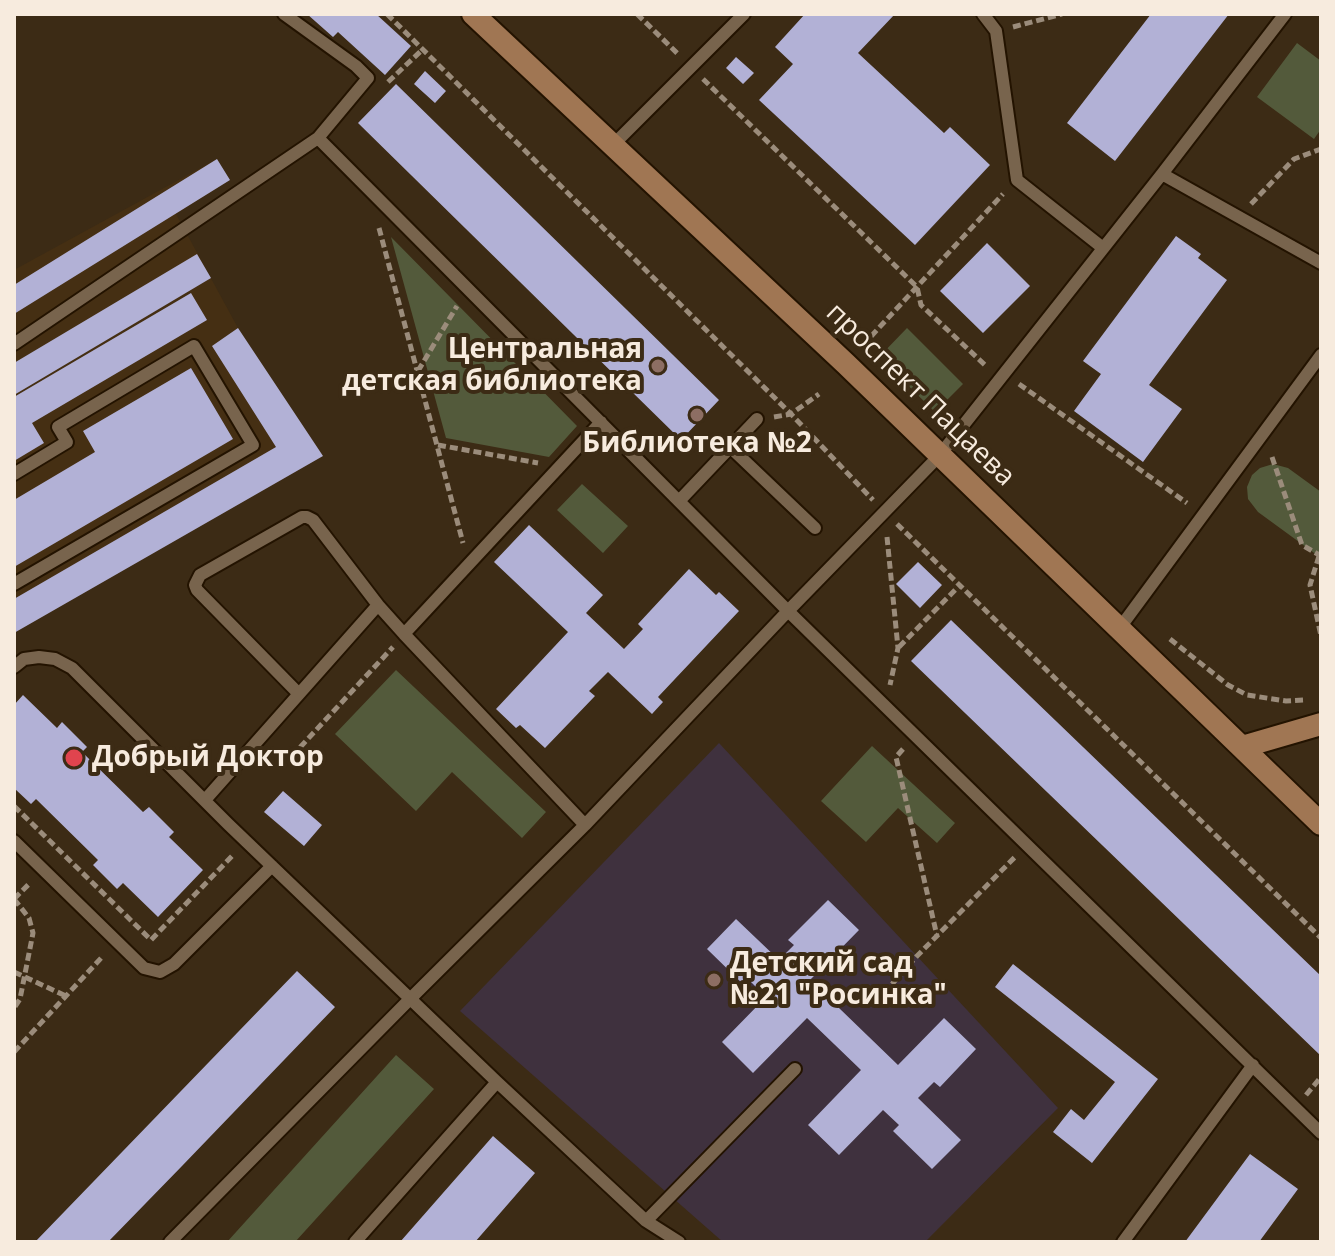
<!DOCTYPE html>
<meta charset="utf-8">
<style>
body{margin:0}
#map{position:relative;width:1335px;height:1256px;overflow:hidden;background:#3c2b15;font-family:"Open Sans",sans-serif}
canvas{display:block}
.frame{position:absolute;inset:0;border:16px solid #f7ebde;pointer-events:none}
</style>
<div id="map">
<canvas width="1335" height="1256"></canvas>
<div class="frame"></div>
</div>
<script>
const ctx = document.querySelector('canvas').getContext('2d');
ctx.lineJoin = 'round';
function fill(path, color) { ctx.fillStyle = color; ctx.fill(path, 'evenodd'); }
const toPath = rows => new Path2D(rows.map(r => 'M' + r).join(''));
function strokePath(path, color, width, dash) { ctx.strokeStyle = color; ctx.lineWidth = width; ctx.lineCap = dash ? 'butt' : 'round'; ctx.setLineDash(dash || []); ctx.stroke(path); }
function label(font, color, halo, rows, align = 'center') {
  ctx.font = font + ' "Open Sans",sans-serif'; ctx.lineWidth = 8; ctx.setLineDash([]); ctx.textBaseline = 'middle'; ctx.strokeStyle = halo; ctx.fillStyle = color; for (const [text, x, y, turn = 0] of rows) {
    ctx.save(); ctx.translate(x, y); ctx.rotate((+turn || 0) * Math.PI / 180); ctx.textAlign = isNaN(turn) ? turn : align; if (halo) ctx.strokeText(text, 0, 0); ctx.fillText(text, 0, 0); ctx.restore();
  }
}
const built = toPath([
 [217,159,230,180,176,214,238,328,323,456,14,633,14,270]
]);
const education = toPath([
 [719,743,1058,1108,925,1242,723,1242,460,1011]
]);
const green = toPath([
 [1297,43,1321,61,1321,129,1314,139,1257,97],
 [391,237,577,426,549,457,446,438],
 [907,328,963,384,935,412,879,357],
 [1273,464,1288,468,1321,492,1321,558,1258,512,1248,499,1247,487,1252,475,1260,468],
 [582,484,628,526,603,553,557,510],
 [396,670,546,812,522,838,452,772,416,811,335,734],
 [872,746,955,823,937,843,898,808,866,842,821,801],
 [396,1055,434,1089,295,1242,227,1242]
]);
const building = toPath([
 [307,14,376,14,411,46,385,75,338,32,333,37],
 [805,14,895,14,858,53,944,133,950,127,990,165,915,245,759,100,793,64,775,47],
 [1151,14,1229,14,1115,161,1067,123],
 [736,57,754,73,743,84,726,68],
 [425,71,446,91,435,103,414,84],
 [396,84,719,400,681,440,358,123],
 [217,159,230,180,14,314,14,285],
 [1176,236,1201,254,1198,258,1227,280,1149,385,1182,409,1143,462,1074,411,1101,374,1083,361],
 [987,243,1030,286,983,333,940,291],
 [197,254,211,278,14,395,14,363],
 [191,293,207,320,32,423,44,443,14,461,14,397],
 [238,328,323,456,14,633,14,599,276,447,212,346],
 [191,368,233,439,14,567,14,500,95,452,83,431],
 [529,525,603,595,586,613,624,649,643,629,638,624,689,569,716,595,719,592,739,611,658,697,663,702,652,714,608,672,589,691,595,696,545,748,520,725,516,728,496,709,568,632,494,562],
 [918,562,942,585,920,608,896,584],
 [951,620,1321,976,1321,1056,911,661],
 [23,695,57,728,62,722,87,747,82,752,143,812,149,807,174,832,169,837,203,870,158,917,123,883,117,889,93,865,98,860,36,799,31,804,14,788,14,705],
 [283,791,322,825,304,846,264,812],
 [828,900,859,930,810,980,898,1065,944,1018,976,1049,940,1087,934,1082,918,1098,961,1140,932,1169,893,1131,899,1125,883,1110,839,1155,808,1125,861,1070,807,1018,753,1073,722,1042,766,997,750,981,745,986,707,949,736,919,779,960,794,945,788,940],
 [1013,964,1158,1079,1092,1163,1053,1132,1071,1109,1084,1120,1115,1082,995,987],
 [297,971,335,1007,182,1166,108,1242,35,1242],
 [493,1136,535,1173,475,1242,400,1242],
 [1250,1154,1298,1189,1259,1242,1185,1242]
]);
const path = toPath([
 [387,14,791,414,873,500],
 [637,14,679,55],
 [1013,27,1062,14],
 [703,79,917,287,921,305,986,366],
 [388,82,422,50],
 [1251,204,1294,159,1321,149],
 [379,228,463,543],
 [863,345,1003,194],
 [418,371,457,306],
 [1019,384,1187,503],
 [774,417,791,414,819,394],
 [438,445,538,463],
 [1272,457,1302,545,1321,556],
 [897,524,1321,938],
 [887,537,898,648,890,685],
 [1319,556,1310,585,1321,636],
 [1170,639,1228,685,1247,695,1286,701,1305,700],
 [899,647,960,585],
 [903,749,896,757,937,936],
 [292,756,393,647],
 [14,806,151,940,234,854],
 [14,899,29,918,33,933,20,999,14,1008],
 [14,899,30,883],
 [14,972,66,996],
 [884,993,917,956,1015,857],
 [14,1052,103,956],
 [1306,1095,1321,1077]
]);
const service = toPath([
 [284,14,356,66,368,78,318,138],
 [983,14,996,31,1017,180,1103,248],
 [613,145,744,14],
 [1162,174,1321,263],
 [14,344,318,138,788,611,1321,1133],
 [730,447,815,528],
 [14,474,67,442,58,427,194,346,253,445,14,584],
 [680,500,757,419],
 [1119,629,1321,355],
 [404,634,585,825],
 [14,667,24,659,39,657,55,659,72,668,228,824,497,1082,646,1221,679,1242],
 [299,694,197,590,195,585,200,575,302,517,307,517,313,520,378,605],
 [205,800,378,605,404,634,601,422],
 [14,841,144,968,160,972,174,964,272,866],
 [646,1221,795,1069],
 [170,1242,410,999,585,825,788,611,939,456,1162,174,1285,14],
 [355,1242,497,1082],
 [1123,1242,1253,1065]
]);
const secondary = toPath([
 [473,14,846,364,1321,824],
 [1242,747,1321,724]
]);
const markers = [
 [658,366,8,"#8d6e63"],
 [697,415,8,"#8d6e63"],
 [74,758,10,"#e0444e"],
 [714,980,8,"#8d6e63"]
];
const poiNames = [
 ["Центральная",642,350,"right"],
 ["детская библиотека",642,382,"right"],
 ["Библиотека №2",697,444,"center"],
 ["Добрый Доктор",92,758],
 ["Детский сад",730,964],
 ["№21 \"Росинка\"",730,996]
];
const streetNames = [
 ["проспект Пацаева",920,395,44]
];
fill(built, '#452f13');
fill(education, '#3f313e');
fill(green, '#535a3b');
fill(building, '#b2b1d6');
strokePath(service, '#231300', 16);
strokePath(secondary, '#231300', 26);
strokePath(path, '#9b8c7b', 5, [8, 4]);
strokePath(service, '#78644d', 12);
strokePath(secondary, '#a07653', 22);
for (const [x, y, r, color] of markers) { const dot = new Path2D(); dot.arc(x, y, r, 0, 2 * Math.PI); ctx.fillStyle = color; ctx.fill(dot); strokePath(dot, '#3c2b15', 3); }
label('bold 28px', '#f7ebde', '#3c2b15', poiNames, 'left');
label('28px', '#f7ebde', '#3c2b15', streetNames);
</script>
